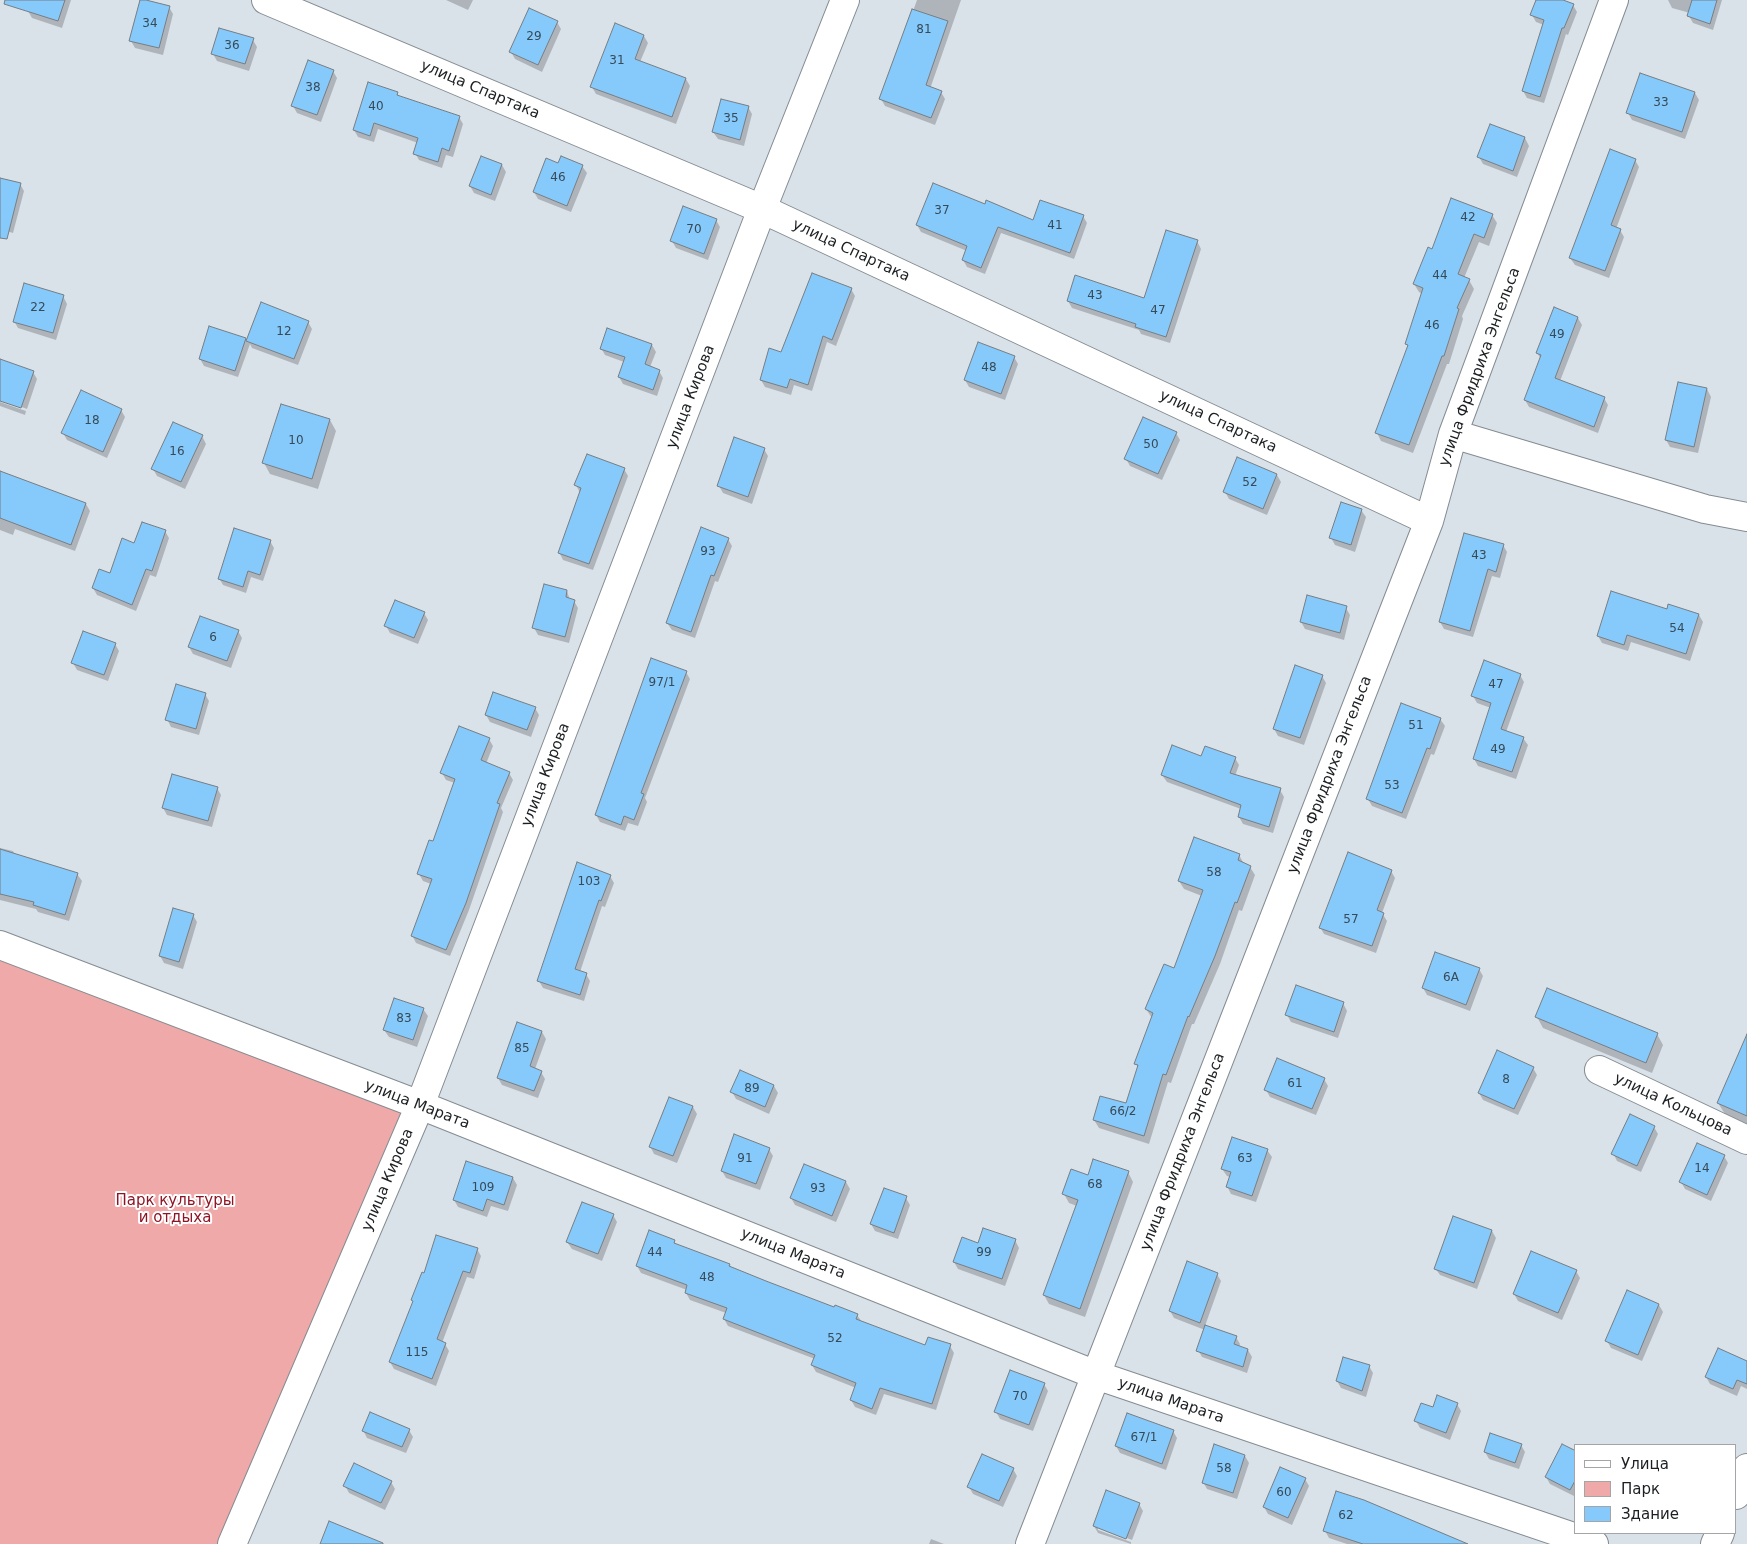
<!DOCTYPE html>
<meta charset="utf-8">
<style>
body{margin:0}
#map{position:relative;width:1747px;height:1544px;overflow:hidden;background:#dae2e9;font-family:"DejaVu Sans",sans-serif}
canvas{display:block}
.legend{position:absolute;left:1574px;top:1444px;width:162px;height:90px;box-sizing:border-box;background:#fff;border:1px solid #a4a5a6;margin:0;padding:6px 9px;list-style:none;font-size:15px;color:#1c1f21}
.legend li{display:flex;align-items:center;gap:10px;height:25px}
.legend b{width:25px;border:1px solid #a4a5a6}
</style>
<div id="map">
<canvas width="1747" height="1544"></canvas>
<ul class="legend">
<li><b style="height:6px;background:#fff"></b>Улица</li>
<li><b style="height:14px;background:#eea9a8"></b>Парк</li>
<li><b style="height:14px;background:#86c9fb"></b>Здание</li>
</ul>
</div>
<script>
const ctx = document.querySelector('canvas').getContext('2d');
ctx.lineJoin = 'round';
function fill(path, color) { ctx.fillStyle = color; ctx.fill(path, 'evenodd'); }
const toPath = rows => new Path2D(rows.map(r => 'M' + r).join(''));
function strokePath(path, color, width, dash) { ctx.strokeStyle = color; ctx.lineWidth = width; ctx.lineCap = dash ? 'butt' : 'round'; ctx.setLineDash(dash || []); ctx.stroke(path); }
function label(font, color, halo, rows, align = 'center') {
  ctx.font = font + ' "DejaVu Sans",sans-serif'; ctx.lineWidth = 4; ctx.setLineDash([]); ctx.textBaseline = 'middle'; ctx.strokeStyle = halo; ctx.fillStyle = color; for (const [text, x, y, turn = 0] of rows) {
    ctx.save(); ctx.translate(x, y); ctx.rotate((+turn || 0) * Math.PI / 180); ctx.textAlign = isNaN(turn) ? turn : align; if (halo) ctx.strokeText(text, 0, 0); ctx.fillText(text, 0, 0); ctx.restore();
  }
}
const green = toPath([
 [0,960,73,988,411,1109,217,1544,0,1544]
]);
const shadow = toPath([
 [31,0,71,0,62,28,32,18,28,11],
 [141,0,169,7,173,14,163,55,135,48,131,41],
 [446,0,473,0,468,10],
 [917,0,961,0,930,89,941,92,945,99,935,125,885,106,881,99],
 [1538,0,1560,0,1573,5,1577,12,1568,35,1566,34,1544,103,1527,98,1523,91,1544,25,1536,22,1532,15],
 [1668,0,1722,0,1713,30,1693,23,1689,16,1690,13,1672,8],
 [557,22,561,29,542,72,515,59,511,52],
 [616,25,644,36,648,43,640,62,686,79,690,86,676,124,596,94,592,87],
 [253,40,257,47,249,71,217,61,213,54],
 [333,71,337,78,321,122,297,113,293,106],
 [397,93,399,97,459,117,463,124,453,157,446,155,442,168,419,160,415,153,418,143,378,129,374,142,358,137,354,130],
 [1695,93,1699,100,1685,139,1632,120,1628,113],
 [748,107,752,114,744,146,718,139,713,132],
 [1491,125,1525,138,1529,146,1517,177,1483,164,1479,157],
 [1635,160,1639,167,1616,229,1620,230,1624,237,1609,278,1575,265,1570,258],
 [502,165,506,172,495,201,474,193,470,186],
 [582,166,587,173,571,212,538,199,534,192],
 [0,179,20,184,24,191,13,233,0,229],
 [985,206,1034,221,1083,216,1087,223,1074,259,1001,233,985,274,967,267,963,260,967,251,921,232,917,225],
 [1492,215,1497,223,1489,246,1479,242,1464,278,1469,280,1474,289,1462,316,1463,319,1449,364,1447,364,1413,453,1381,441,1377,433,1409,347,1406,344,1422,294,1419,292,1414,284,1433,251],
 [716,220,720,227,708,260,676,248,672,241],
 [1197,241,1201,249,1170,343,1141,334,1139,330,1072,308,1068,301,1145,299],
 [851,289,855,296,836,346,827,342,812,391,794,385,791,395,765,387,761,380,782,354],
 [63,296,67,304,56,340,18,328,14,321],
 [262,304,308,322,312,329,298,365,252,348,250,344,238,377,204,366,200,359,245,339,247,342],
 [1578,318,1582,325,1560,381,1604,398,1608,405,1598,433,1529,407,1525,400,1541,359,1537,353],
 [608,330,652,345,656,352,650,367,659,371,663,378,657,396,623,384,619,377,624,362,605,355,601,348],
 [1014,357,1018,364,1005,400,969,387,965,380],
 [0,360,33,372,37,379,27,409,0,399],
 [1707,389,1711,397,1698,453,1670,447,1666,440],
 [0,402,26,411,25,415,0,406],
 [121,410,125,417,107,458,67,440,63,433],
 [330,420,336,431,318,489,270,474,264,463],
 [1176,433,1180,440,1162,480,1130,466,1126,459],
 [202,436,206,444,185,489,157,476,153,469],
 [764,449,768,456,752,504,723,493,719,486],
 [624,469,628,476,593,570,563,560,559,552,580,493,576,485],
 [0,472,86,504,90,511,75,551,15,529,13,535,0,530],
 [1277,475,1281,482,1267,515,1229,499,1225,492],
 [1361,510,1366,517,1355,552,1335,545,1331,538],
 [165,531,169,538,156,577,150,575,136,611,97,595,93,588,111,575,135,544],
 [728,539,732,546,718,582,715,581,695,638,672,630,667,623],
 [270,541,274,548,263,581,251,577,246,593,223,585,219,578],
 [1503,545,1507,552,1500,578,1492,576,1473,637,1444,629,1440,622],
 [567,591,570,600,574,601,578,608,569,643,538,635,534,628],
 [1669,606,1699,615,1703,622,1690,661,1631,642,1628,651,1602,643,1598,636,1668,610],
 [1346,608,1350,615,1344,640,1305,629,1301,622],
 [424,613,428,620,418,644,390,633,386,626],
 [238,631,242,638,231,668,193,654,189,647],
 [115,644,119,651,108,681,77,670,73,663],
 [686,672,690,679,645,798,647,802,638,826,628,823,625,831,600,822,596,815],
 [1520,675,1524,682,1506,732,1523,738,1528,745,1516,779,1478,766,1474,759,1491,708,1477,703,1473,696],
 [1322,676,1326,683,1304,745,1278,736,1274,729],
 [205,694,209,701,199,735,171,727,167,719],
 [535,708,539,715,531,737,490,722,486,715],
 [1440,719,1445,726,1434,755,1431,754,1406,819,1372,806,1368,799],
 [489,739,493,746,486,764,509,773,513,780,501,808,503,812,469,910,450,956,416,943,412,935,431,884,423,881,419,874,434,843,455,783,446,780,442,773],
 [1202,757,1235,758,1239,765,1235,776,1280,790,1284,797,1273,833,1243,824,1239,817,1241,809,1167,782,1162,775],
 [217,788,221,795,212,827,167,815,163,808],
 [0,848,13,851,15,855,77,874,82,881,69,921,38,912,36,909,0,900],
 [1239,855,1244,864,1250,867,1255,875,1242,911,1239,910,1220,964,1194,1024,1192,1024,1171,1083,1168,1082,1149,1144,1099,1128,1094,1120,1127,1105,1138,1068,1136,1063,1152,1018,1146,1009,1175,970,1202,896,1184,889,1179,881],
 [1391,871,1395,878,1382,913,1387,921,1376,953,1324,934,1320,927],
 [610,876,614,883,605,907,602,906,580,972,586,974,590,981,584,1001,543,988,539,981],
 [193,915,197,922,183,969,164,963,160,956],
 [1479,969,1483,976,1470,1011,1427,995,1423,988],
 [1343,1003,1347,1011,1338,1038,1291,1022,1287,1015],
 [423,1009,428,1016,417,1047,389,1037,384,1030],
 [1537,1017,1657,1034,1663,1045,1652,1073,1543,1028],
 [517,1023,542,1032,546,1039,535,1069,541,1072,545,1079,538,1098,502,1085,498,1078],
 [1747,1065,1747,1124,1725,1114,1718,1103],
 [1533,1068,1537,1075,1518,1115,1483,1100,1479,1093],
 [740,1072,774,1086,778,1093,769,1114,736,1099,732,1092],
 [1324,1079,1328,1086,1316,1115,1270,1097,1266,1090],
 [670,1098,693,1107,697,1114,677,1163,654,1154,650,1146],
 [1654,1127,1658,1134,1641,1172,1617,1161,1613,1153],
 [769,1149,773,1156,760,1190,726,1178,722,1171],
 [1267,1150,1272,1157,1256,1202,1231,1194,1227,1186,1230,1177,1227,1176,1222,1169],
 [1724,1156,1728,1163,1711,1201,1685,1189,1681,1182],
 [467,1163,513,1178,517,1185,508,1211,491,1206,487,1217,458,1207,454,1200],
 [1128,1172,1133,1182,1085,1317,1049,1304,1044,1295,1077,1206,1069,1203,1064,1194,1089,1177],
 [846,1182,850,1189,836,1222,795,1205,791,1198],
 [906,1198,910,1205,898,1239,875,1231,871,1224],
 [613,1215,617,1222,602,1261,572,1249,567,1242],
 [1492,1231,1496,1238,1477,1289,1440,1275,1435,1268],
 [1015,1240,1019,1248,1005,1286,958,1269,954,1262,979,1245],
 [674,1241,677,1246,730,1265,732,1269,835,1309,857,1315,862,1322,926,1346,950,1346,954,1353,936,1410,884,1394,876,1415,855,1407,851,1400,856,1388,816,1372,812,1365,815,1359,728,1326,724,1319,726,1313,690,1300,686,1293,687,1290,641,1273,637,1266],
 [477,1249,481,1256,474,1279,467,1277,442,1343,445,1344,449,1351,436,1386,394,1369,390,1362,414,1302],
 [1576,1271,1580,1278,1562,1320,1518,1301,1514,1294],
 [1217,1274,1221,1281,1205,1326,1236,1337,1240,1344,1239,1347,1248,1350,1252,1357,1247,1373,1202,1357,1198,1350,1205,1330,1174,1318,1170,1311],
 [1659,1305,1663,1312,1642,1361,1611,1348,1607,1341],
 [1747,1362,1747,1389,1741,1386,1737,1396,1710,1384,1706,1377],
 [1369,1366,1373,1373,1366,1397,1341,1388,1337,1381],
 [1044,1384,1048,1391,1033,1431,1000,1419,996,1412],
 [1457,1404,1461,1411,1450,1440,1420,1428,1416,1421],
 [363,1430,409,1430,413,1437,406,1453,367,1438],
 [1173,1431,1177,1438,1166,1470,1120,1453,1116,1446],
 [1521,1445,1525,1452,1519,1469,1489,1459,1485,1452],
 [1576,1452,1576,1494,1574,1496,1550,1484,1546,1477],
 [1245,1456,1249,1463,1237,1499,1207,1489,1203,1482],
 [1013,1469,1017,1476,1003,1507,973,1494,969,1487],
 [1305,1479,1309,1486,1292,1525,1268,1514,1264,1507],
 [391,1482,395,1489,385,1510,349,1493,345,1486],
 [1139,1504,1143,1511,1132,1540,1098,1527,1098,1530,1131,1542,1131,1544,1098,1533,1094,1526],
 [1325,1531,1468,1544,1347,1544,1329,1538],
 [931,1539,944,1544,929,1544]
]);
const building = toPath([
 [5,0,65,0,58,21,4,4,5,0],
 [140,0,146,0,170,6,159,48,129,41,140,0],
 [1536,0,1563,0,1574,4,1564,28,1562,28,1540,97,1522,91,1544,20,1530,15,1536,0],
 [1692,0,1717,0,1710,24,1687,16,1692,0],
 [529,8,558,21,538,65,509,52,529,8],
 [912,9,948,21,926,85,942,91,931,118,879,99,912,9],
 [615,23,644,35,635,59,686,78,672,117,590,87,615,23],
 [219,28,254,38,245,64,211,54,219,28],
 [308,60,334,70,317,115,291,106,308,60],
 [1640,73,1695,92,1682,132,1626,113,1640,73],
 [368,82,398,92,397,95,460,116,449,151,442,148,438,162,413,154,418,138,374,123,370,136,353,130,368,82],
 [721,99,749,106,740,140,712,132,721,99],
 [1490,124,1525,137,1513,171,1477,157,1490,124],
 [1610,149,1636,159,1611,225,1621,229,1605,271,1569,258,1610,149],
 [481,156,502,164,491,195,469,186,481,156],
 [561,156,583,165,567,206,533,192,546,158,558,163,561,156],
 [0,178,21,183,7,239,0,238,0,178],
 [933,183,985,204,986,200,1033,220,1040,200,1084,215,1070,253,998,227,981,268,962,260,967,246,916,225,933,183],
 [1451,198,1493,214,1484,238,1474,234,1458,274,1470,279,1457,308,1459,309,1444,356,1442,356,1409,445,1375,433,1408,345,1405,344,1423,288,1413,284,1428,247,1432,249,1451,198],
 [683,206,717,219,704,254,670,241,683,206],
 [1166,230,1198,240,1166,337,1135,327,1136,324,1067,301,1075,275,1144,298,1166,230],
 [812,273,852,288,832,340,823,336,808,385,790,379,787,388,760,380,769,348,781,352,812,273],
 [24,283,64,295,53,333,13,322,24,283],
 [261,302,309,321,294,359,246,341,261,302],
 [1554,307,1578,317,1555,378,1605,397,1594,427,1524,400,1541,355,1536,353,1554,307],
 [209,326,246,338,235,371,199,359,209,326],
 [607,328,652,344,645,364,660,370,653,390,618,377,625,357,600,349,607,328],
 [978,342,1015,356,1001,394,964,380,978,342],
 [0,359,34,371,21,408,0,401,0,359],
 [1678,382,1707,388,1694,447,1665,440,1678,382],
 [81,390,122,409,103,452,61,433,81,390],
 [281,404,330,419,312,479,262,463,281,404],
 [1143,417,1177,432,1158,474,1124,459,1143,417],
 [173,422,203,435,181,482,151,469,173,422],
 [734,437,765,448,748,497,717,486,734,437],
 [587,454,625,468,589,564,558,553,581,488,574,485,587,454],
 [1237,457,1277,474,1263,509,1223,492,1237,457],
 [0,471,86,503,71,545,0,518,0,471],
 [1341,502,1362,509,1351,545,1329,538,1341,502],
 [142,522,166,530,152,571,146,569,132,605,92,588,99,569,110,573,122,538,134,543,142,522],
 [701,527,729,538,714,576,711,575,691,632,666,623,701,527],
 [234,528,271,540,260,575,248,571,243,587,218,579,234,528],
 [1464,533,1504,544,1496,572,1488,569,1470,631,1439,622,1464,533],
 [544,584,567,590,566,597,575,600,565,637,532,628,544,584],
 [1611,591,1667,609,1668,604,1699,614,1686,654,1627,635,1624,645,1597,636,1611,591],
 [1307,595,1347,606,1340,633,1300,622,1307,595],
 [395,600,425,612,414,638,384,626,395,600],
 [200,616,239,630,227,661,188,647,200,616],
 [83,631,116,643,104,675,71,663,83,631],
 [651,658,687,671,641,793,644,794,634,820,624,816,621,825,595,815,651,658],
 [1484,660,1521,674,1501,729,1524,737,1512,772,1473,759,1491,703,1471,696,1484,660],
 [1295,665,1323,675,1300,738,1273,729,1295,665],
 [176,684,206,693,196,729,165,720,176,684],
 [493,692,536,707,527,730,485,715,493,692],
 [1401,703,1441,718,1430,749,1427,748,1402,813,1366,799,1401,703],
 [459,726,490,738,481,760,510,772,497,803,500,804,466,903,446,950,411,936,432,879,417,874,429,840,433,841,455,779,440,773,459,726],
 [1172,745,1201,756,1205,746,1236,757,1230,773,1281,788,1269,827,1238,817,1241,805,1161,775,1172,745],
 [172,774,218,787,208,821,162,808,172,774],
 [1194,837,1240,854,1238,860,1251,866,1237,903,1235,902,1215,956,1189,1017,1188,1016,1166,1075,1163,1074,1144,1136,1093,1120,1100,1096,1126,1103,1138,1065,1134,1064,1153,1013,1145,1009,1164,964,1174,968,1203,890,1178,881,1194,837],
 [0,849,78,873,65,915,33,905,34,902,0,894,0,849],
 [1348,852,1392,870,1377,910,1384,913,1372,946,1319,928,1348,852],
 [577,862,611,875,601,901,599,900,575,969,587,973,580,995,537,981,577,862],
 [173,908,194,914,179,962,159,956,173,908],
 [1435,952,1480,968,1466,1005,1422,988,1435,952],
 [1296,985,1344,1002,1334,1032,1285,1015,1296,985],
 [1547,988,1658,1033,1646,1063,1535,1017,1547,988],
 [394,998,424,1008,413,1040,383,1030,394,998],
 [517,1022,542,1031,530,1066,542,1071,534,1091,497,1078,517,1022],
 [1747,1034,1747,1116,1717,1103,1747,1034],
 [1497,1050,1534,1067,1514,1109,1478,1093,1497,1050],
 [1277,1058,1325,1078,1312,1109,1264,1090,1277,1058],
 [740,1070,774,1085,765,1107,730,1092,740,1070],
 [669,1097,693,1106,673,1156,649,1147,669,1097],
 [1630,1114,1655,1126,1637,1166,1611,1154,1630,1114],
 [734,1134,770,1148,756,1184,721,1171,734,1134],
 [1232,1137,1268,1149,1252,1196,1226,1187,1231,1172,1221,1169,1232,1137],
 [1697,1143,1725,1155,1707,1195,1679,1182,1697,1143],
 [1093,1159,1129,1171,1080,1309,1043,1295,1078,1200,1062,1194,1071,1169,1088,1175,1093,1159],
 [466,1161,513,1177,504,1205,487,1199,483,1211,453,1200,466,1161],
 [804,1164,846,1181,832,1216,790,1198,804,1164],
 [884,1188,907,1196,894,1233,870,1224,884,1188],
 [582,1202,614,1214,598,1254,566,1242,582,1202],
 [1453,1216,1492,1230,1474,1283,1434,1269,1453,1216],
 [983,1228,1016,1239,1002,1279,953,1262,962,1237,978,1243,983,1228],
 [649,1230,675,1240,674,1243,730,1264,729,1266,766,1281,834,1307,835,1305,858,1314,856,1319,925,1345,928,1337,951,1344,932,1404,880,1388,872,1409,850,1400,856,1383,811,1365,815,1355,723,1319,727,1308,685,1293,687,1285,636,1266,649,1230],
 [436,1235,478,1248,470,1273,463,1271,437,1339,446,1343,432,1379,389,1362,413,1301,411,1300,422,1272,424,1273,436,1235],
 [1531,1251,1577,1270,1558,1313,1513,1294,1531,1251],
 [1187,1261,1218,1273,1200,1323,1169,1311,1187,1261],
 [1627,1290,1659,1304,1638,1355,1605,1341,1627,1290],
 [1205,1325,1237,1336,1234,1344,1248,1349,1243,1367,1196,1351,1205,1325],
 [1718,1348,1747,1361,1747,1384,1737,1380,1733,1389,1705,1377,1718,1348],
 [1343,1357,1370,1365,1362,1391,1336,1381,1343,1357],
 [1010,1370,1045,1383,1029,1425,994,1412,1010,1370],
 [1437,1395,1458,1403,1446,1433,1414,1421,1421,1403,1433,1407,1437,1395],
 [370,1412,410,1429,402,1447,362,1431,370,1412],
 [1127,1413,1174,1430,1162,1464,1115,1446,1127,1413],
 [1490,1433,1522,1444,1515,1463,1484,1452,1490,1433],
 [1214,1444,1245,1455,1233,1493,1202,1483,1214,1444],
 [1562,1444,1576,1451,1576,1479,1570,1490,1545,1477,1562,1444],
 [982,1454,1014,1468,999,1501,967,1487,982,1454],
 [354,1463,392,1481,381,1503,343,1486,354,1463],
 [1280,1467,1306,1478,1288,1518,1263,1507,1280,1467],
 [1106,1490,1140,1503,1126,1539,1093,1526,1106,1490],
 [1336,1491,1364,1500,1468,1544,1363,1544,1323,1531,1336,1491],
 [329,1521,383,1543,383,1544,320,1544,329,1521]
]);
const street = toPath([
 [266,0,762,209,1429,521],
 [1453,434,1705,509,1747,517],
 [0,945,420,1105,1096,1375,1594,1544],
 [1599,1070,1747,1140],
 [1736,1495,1747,1468],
 [232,1544,420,1105,762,209,845,0],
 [1030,1544,1429,521,1453,434,1614,0],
 [1715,1544,1720,1533]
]);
const numberNames = [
 ["34",150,24],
 ["81",924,30],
 ["29",534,37],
 ["36",232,46],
 ["31",617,61],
 ["38",313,88],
 ["33",1661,103],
 ["40",376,107],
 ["35",731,119],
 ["46",558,178],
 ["37",942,211],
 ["42",1468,218],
 ["41",1055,226],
 ["70",694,230],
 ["44",1440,276],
 ["43",1095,296],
 ["22",38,308],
 ["47",1158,311],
 ["46",1432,326],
 ["12",284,332],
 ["49",1557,335],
 ["48",989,368],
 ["18",92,421],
 ["10",296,441],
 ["50",1151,445],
 ["16",177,452],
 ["52",1250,483],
 ["93",708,552],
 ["43",1479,556],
 ["54",1677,629],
 ["6",213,638],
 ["97/1",662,683],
 ["47",1496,685],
 ["51",1416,726],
 ["49",1498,750],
 ["53",1392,786],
 ["58",1214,873],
 ["103",589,882],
 ["57",1351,920],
 ["6А",1451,978],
 ["83",404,1019],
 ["85",522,1049],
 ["8",1506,1080],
 ["61",1295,1084],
 ["89",752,1089],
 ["66/2",1123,1112],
 ["91",745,1159],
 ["63",1245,1159],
 ["14",1702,1169],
 ["68",1095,1185],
 ["109",483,1188],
 ["93",818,1189],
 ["44",655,1253],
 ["99",984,1253],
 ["48",707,1278],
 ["52",835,1339],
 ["115",417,1353],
 ["70",1020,1397],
 ["67/1",1144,1438],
 ["58",1224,1469],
 ["60",1284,1493],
 ["62",1346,1516]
];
const streetNames = [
 ["улица Спартака",480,90,23],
 ["улица Спартака",851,251,25],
 ["улица Фридриха Энгельса",1480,367,-70],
 ["улица Кирова",691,397,-69],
 ["улица Спартака",1218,422,25],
 ["улица Кирова",546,775,-69],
 ["улица Фридриха Энгельса",1330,775,-69],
 ["улица Марата",417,1105,21],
 ["улица Кольцова",1673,1105,25],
 ["улица Фридриха Энгельса",1183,1152,-69],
 ["улица Кирова",388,1180,-67],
 ["улица Марата",793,1254,22],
 ["улица Марата",1171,1401,19]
];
const parkNames = [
 ["Парк культуры",175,1201],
 ["и отдыха",175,1218]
];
fill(green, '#eea9a8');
fill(shadow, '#0003');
fill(building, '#86c9fb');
strokePath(building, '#767d83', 1);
strokePath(street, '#848c92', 30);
strokePath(street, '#fff', 28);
label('12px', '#364a58', null, numberNames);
label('15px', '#1c1f21', '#fff', streetNames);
label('15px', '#8e1526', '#fff', parkNames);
</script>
